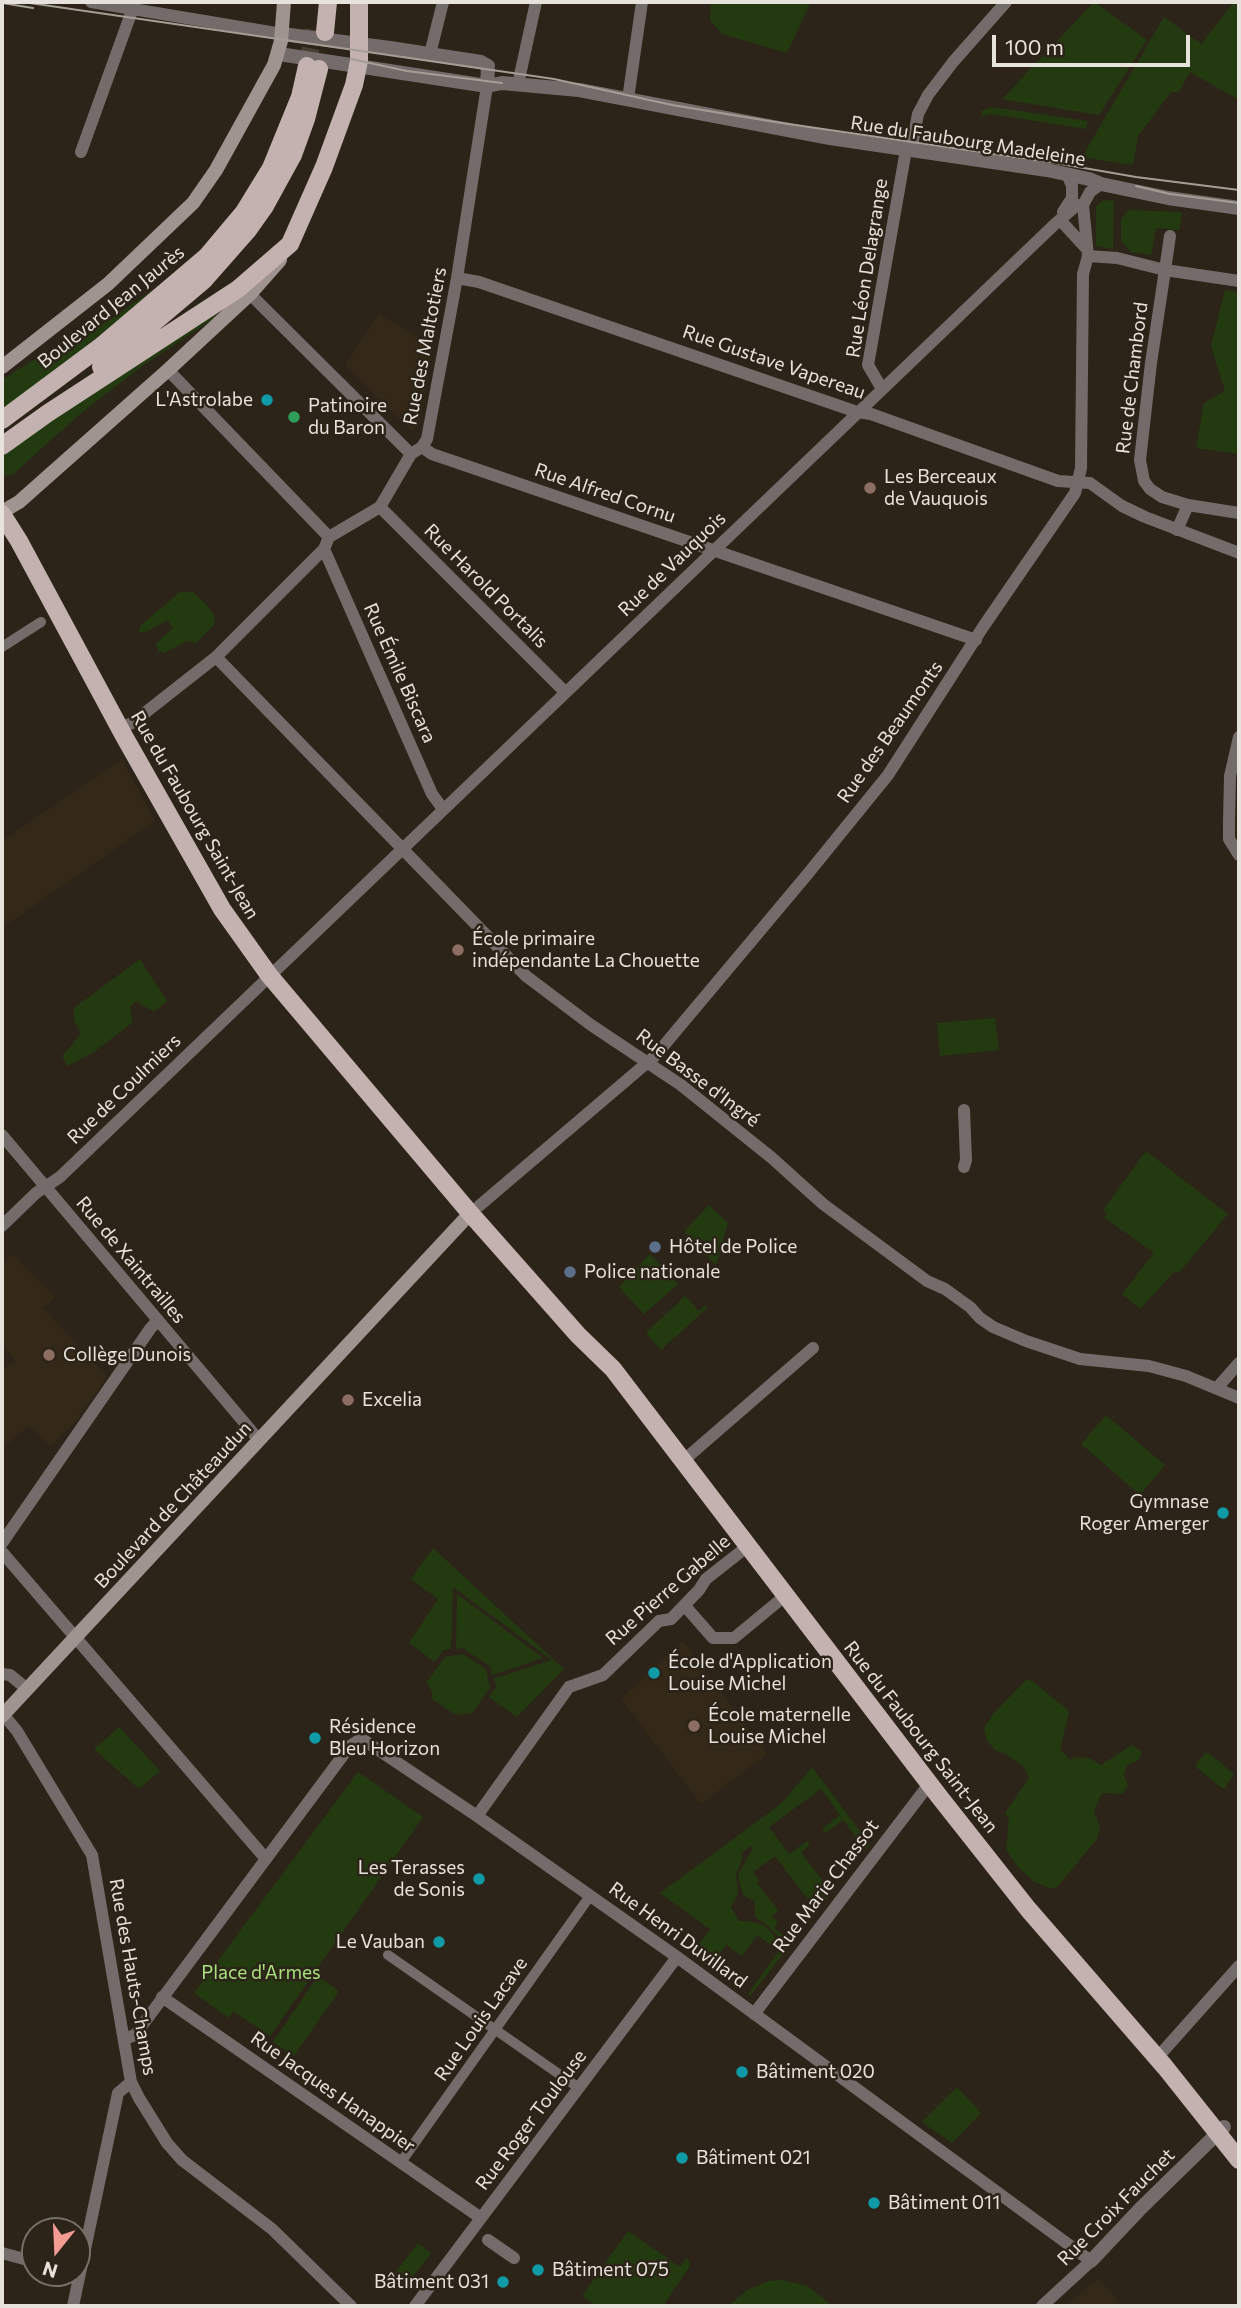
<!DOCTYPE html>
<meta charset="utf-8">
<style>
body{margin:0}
#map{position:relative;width:1241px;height:2308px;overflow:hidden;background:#2c2419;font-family:Commissioner,sans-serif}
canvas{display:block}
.frame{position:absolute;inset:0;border:4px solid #e7e2db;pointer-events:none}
.north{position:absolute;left:21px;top:2217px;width:70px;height:70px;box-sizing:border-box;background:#2c2419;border:2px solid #777067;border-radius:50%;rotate:198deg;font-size:19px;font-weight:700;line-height:28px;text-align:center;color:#e7e2db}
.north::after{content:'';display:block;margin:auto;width:24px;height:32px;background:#f59c92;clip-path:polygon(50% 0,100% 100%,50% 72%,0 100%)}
.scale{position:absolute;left:992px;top:35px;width:198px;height:32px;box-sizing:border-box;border:4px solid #e7e2db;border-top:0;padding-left:9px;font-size:21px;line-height:24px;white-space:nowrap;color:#e7e2db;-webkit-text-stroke:5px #2c2419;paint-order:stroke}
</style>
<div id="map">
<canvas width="1241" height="2308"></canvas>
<div class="frame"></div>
<div class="north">N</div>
<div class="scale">100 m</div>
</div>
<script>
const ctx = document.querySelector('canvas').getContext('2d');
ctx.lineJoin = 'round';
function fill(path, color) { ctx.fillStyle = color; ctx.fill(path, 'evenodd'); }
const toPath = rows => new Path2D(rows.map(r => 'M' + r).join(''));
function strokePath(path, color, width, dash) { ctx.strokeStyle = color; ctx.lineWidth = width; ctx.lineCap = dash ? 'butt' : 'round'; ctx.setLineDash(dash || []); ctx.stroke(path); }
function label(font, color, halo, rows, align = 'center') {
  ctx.font = font + ' Commissioner,sans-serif'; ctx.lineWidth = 5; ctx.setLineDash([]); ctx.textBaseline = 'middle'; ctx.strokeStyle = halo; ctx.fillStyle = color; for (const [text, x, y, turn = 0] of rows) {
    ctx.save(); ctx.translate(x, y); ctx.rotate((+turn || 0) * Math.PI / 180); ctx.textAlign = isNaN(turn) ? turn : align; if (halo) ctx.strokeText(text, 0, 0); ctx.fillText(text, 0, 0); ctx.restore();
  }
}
const built = toPath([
 [379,313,433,347,419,427,410,430,345,365],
 [122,759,155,821,2,928,2,841],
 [13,1254,55,1297,43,1308,107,1376,86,1407,84,1406,78,1419,50,1447,29,1425,2,1449,2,1371,15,1360,2,1345,2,1264],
 [683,1641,767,1754,701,1804,621,1699],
 [1098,2278,1123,2306,1066,2306]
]);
const green = toPath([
 [711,2,811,2,787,53,722,34,710,20],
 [1094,2,1147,40,1099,115,1002,99],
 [1234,2,1239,2,1239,100,1190,72,1179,92,1171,92,1138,136,1133,165,1082,157,1164,17,1201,44],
 [992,107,1088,121,1086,129,992,114,982,116,981,111],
 [1104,200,1114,201,1113,249,1096,246,1096,206],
 [1129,210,1182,212,1179,230,1156,228,1151,255,1131,252,1121,241,1121,219],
 [155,288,118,321,2,411,2,380,35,359,48,363],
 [1225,290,1239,292,1239,454,1196,448,1204,403,1225,391,1211,346],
 [218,312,214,318,144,365,81,413,12,475,2,476,2,457,17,444,65,408],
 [180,592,193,592,206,604,215,616,214,625,196,643,187,641,164,653,158,651,156,644,173,628,168,620,144,633,139,632,140,626],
 [140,959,167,1001,154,1012,136,1001,130,1007,132,1023,94,1052,68,1066,62,1056,81,1034,74,1020,74,1008],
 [995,1018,999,1050,940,1056,937,1023],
 [1146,1151,1228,1214,1179,1273,1175,1271,1140,1309,1122,1294,1154,1253,1104,1217,1107,1213,1103,1210],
 [709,1205,728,1223,716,1265,684,1232],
 [650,1254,660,1264,658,1270,663,1274,670,1275,678,1284,644,1314,619,1287],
 [685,1296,699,1311,706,1304,706,1309,661,1350,646,1333],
 [1106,1415,1165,1465,1140,1495,1081,1444],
 [433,1548,564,1669,517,1717,489,1697,497,1686,493,1679,552,1660,453,1587,451,1649,443,1650,435,1662,409,1643,438,1599,411,1579],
 [457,1594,543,1658,492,1675,491,1667,463,1648,456,1649],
 [463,1654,486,1669,490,1688,472,1713,456,1715,432,1699,432,1692,427,1682,445,1657],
 [1027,1679,1032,1681,1067,1709,1069,1713,1060,1749,1070,1760,1075,1757,1089,1758,1101,1765,1132,1745,1142,1752,1139,1760,1127,1765,1124,1775,1128,1786,1122,1794,1102,1793,1094,1811,1100,1827,1097,1839,1058,1886,1052,1889,1034,1882,1018,1867,1006,1849,1009,1819,1005,1813,1029,1778,1024,1767,1004,1753,996,1751,987,1741,984,1728,993,1714],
 [119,1727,160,1771,139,1789,94,1749],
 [1205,1753,1209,1753,1234,1774,1225,1788,1222,1788,1196,1767,1197,1763],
 [812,1767,870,1845,866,1850,843,1820,825,1833,822,1829,840,1815,821,1789,769,1827,789,1854,807,1841,810,1845,801,1852,829,1890,838,1884,815,1914,810,1911,813,1906,775,1856,753,1872,759,1881,757,1883,778,1910,772,1917,778,1922,774,1928,787,1938,790,1935,795,1939,789,1947,767,1925,755,1917,755,1902,743,1895,738,1875,753,1848,751,1846,741,1853,743,1856,736,1875,738,1894,731,1907,739,1921,749,1921,765,1926,787,1949,750,1996,748,1994,779,1951,757,1935,742,1956,726,1945,710,1967,692,1954,710,1929,660,1893,781,1804],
 [358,1772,423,1817,270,2036,233,2011,229,2018,194,1993],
 [318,1976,339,1991,294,2056,273,2042],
 [957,2087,981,2113,952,2143,922,2122],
 [628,2231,680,2267,686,2258,689,2261,690,2266,663,2306,597,2306,582,2296],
 [418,2243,431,2253,408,2283,395,2273],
 [782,2280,808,2286,832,2306,729,2306,747,2290,769,2281]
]);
const primaryTunnel = toPath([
 [307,66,314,30]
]);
const pedestrian = toPath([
 [2,647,41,622],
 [388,1955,579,2088],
 [401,2162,590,1896]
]);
const minor = toPath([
 [91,2,282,34],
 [430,54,443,2],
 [518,84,536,2],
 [628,99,642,2],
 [911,151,918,114,928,95,953,62,1006,2],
 [81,152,133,8],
 [1063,212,1072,198,1072,186,1067,174],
 [1061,221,1085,247],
 [1170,236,1165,270,1239,281],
 [1088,256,1117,258,1165,270,1151,363,1140,460,1144,481,1150,489,1162,497,1188,505],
 [457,278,479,282,857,412,871,414,1058,481,1090,483,1122,506,1145,517,1239,553],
 [250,294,411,454],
 [168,370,329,537],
 [882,389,868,365,906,150],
 [422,447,432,454,976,640],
 [380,507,565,692],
 [1177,530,1188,505,1239,513],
 [324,549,432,794,443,809],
 [216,657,526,976,591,1025,681,1085,772,1158,823,1204,927,1281,945,1289,970,1307,980,1318,993,1327,1026,1341,1080,1359,1149,1366,1186,1376,1239,1398],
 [120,728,132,723,216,657,324,549,329,537,380,507,411,454,422,447,427,439,457,278,487,86],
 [1239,737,1230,776,1229,822,1229,839,1239,855],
 [2,1135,259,1440],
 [964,1167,966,1160,964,1110],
 [479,1206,655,1056,806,876,888,775,983,627,1075,493,1081,468,1083,274,1088,256,1083,205,1090,192,1101,184],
 [2,1226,36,1193,60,1177,1055,224,1077,205,1083,205],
 [1217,1388,1239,1363],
 [684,1460,813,1348],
 [2,1543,150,1329,157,1321],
 [2,1552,266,1859],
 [685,1606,713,1638,734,1638,786,1595],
 [2,1674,10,1675,27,1689],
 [3,1714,17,1731,92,1855,131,2082,139,2098,167,2143,182,2160,272,2229,351,2306],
 [477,1816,569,1687,603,1675,659,1621,671,1619,699,1590,706,1579,748,1546],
 [162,1997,481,2218],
 [754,2014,930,1783],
 [124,2039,135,2035,350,1746,359,1740,365,1741,477,1816,677,1957,1091,2261,1042,2306],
 [1157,2058,1239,1966],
 [488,2240,514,2258],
 [2,2253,35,2262],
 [73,2306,118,2093,131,2082],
 [415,2306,677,1957]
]);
const tertiary = toPath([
 [282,34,390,48,481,62,488,66,487,86],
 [279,54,487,86,502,83,579,90,830,138,1047,170,1089,179,1101,184,1168,198,1239,208],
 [1091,2261,1141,2208,1224,2127]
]);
const secondary = toPath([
 [2,367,108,284,193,203,216,170,274,65,281,41,284,2],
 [2,512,19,502,168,370,250,294,280,260],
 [2,1716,464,1220]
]);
const primary = toPath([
 [325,32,328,2],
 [101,367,204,280,248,230,265,206,293,155,306,119,319,69],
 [2,420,100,347,207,256,244,212,271,168,300,97,307,66],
 [2,446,48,413,238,289,290,244,324,167,354,85,359,61,359,2],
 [2,514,19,541,124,736,222,909,269,975,470,1213,578,1335,613,1369,938,1795,1028,1909,1165,2067,1239,2160]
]);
const tram = toPath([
 [23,2,554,79,672,105,775,122,1055,163,1136,177,1239,190],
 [2,3,33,8],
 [351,59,407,71,502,83],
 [1136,186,1170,194,1239,203]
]);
const markers = [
 [267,400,7,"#0f9aa8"],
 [294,417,7,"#2e9e5b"],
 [870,488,7,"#8d6e63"],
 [458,950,7,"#8d6e63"],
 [655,1247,7,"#5c6f8a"],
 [570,1272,7,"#5c6f8a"],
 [49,1355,7,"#8d6e63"],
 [348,1400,7,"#8d6e63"],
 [1223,1513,7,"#0f9aa8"],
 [654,1673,7,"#0f9aa8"],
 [694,1726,7,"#8d6e63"],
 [315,1738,7,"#0f9aa8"],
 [479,1879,7,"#0f9aa8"],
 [439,1942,7,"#0f9aa8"],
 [742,2072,7,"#0f9aa8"],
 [682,2158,7,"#0f9aa8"],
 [874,2203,7,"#0f9aa8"],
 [538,2270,7,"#0f9aa8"],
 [503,2282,7,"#0f9aa8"]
];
const streetNames = [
 ["Rue du Faubourg Madeleine",968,141,9],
 ["Rue Léon Delagrange",867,268,-81],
 ["Boulevard Jean Jaurès",111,307,-39],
 ["Rue des Maltotiers",425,346,-79],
 ["Rue Gustave Vapereau",774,362,19],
 ["Rue de Chambord",1132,378,-83],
 ["Rue Alfred Cornu",605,493,19],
 ["Rue de Vauquois",672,564,-44],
 ["Rue Harold Portalis",486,586,45],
 ["Rue Émile Biscara",400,673,66],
 ["Rue des Beaumonts",890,732,-55],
 ["Rue du Faubourg Saint-Jean",195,815,60],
 ["Rue Basse d'Ingré",698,1078,37],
 ["Rue de Coulmiers",124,1089,-44],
 ["Rue de Xaintrailles",131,1260,50],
 ["Boulevard de Châteaudun",173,1505,-47],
 ["Rue Pierre Gabelle",668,1590,-41],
 ["Rue du Faubourg Saint-Jean",921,1737,52],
 ["Rue Marie Chassot",826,1886,-53],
 ["Rue Henri Duvillard",678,1935,36],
 ["Rue des Hauts-Champs",133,1977,80],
 ["Rue Louis Lacave",481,2019,-55],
 ["Rue Jacques Hanappier",333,2092,35],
 ["Rue Roger Toulouse",531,2120,-53],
 ["Rue Croix Fauchet",1116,2207,-45]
];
const poiNames = [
 ["L'Astrolabe",253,400,"right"],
 ["Patinoire",308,406],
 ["du Baron",308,428],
 ["Les Berceaux",884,477],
 ["de Vauquois",884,499],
 ["École primaire",472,939],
 ["indépendante La Chouette",472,961],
 ["Hôtel de Police",669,1247],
 ["Police nationale",584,1272],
 ["Collège Dunois",63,1355],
 ["Excelia",362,1400],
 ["Gymnase",1209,1502,"right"],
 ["Roger Amerger",1209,1524,"right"],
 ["École d'Application",668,1662],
 ["Louise Michel",668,1684],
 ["École maternelle",708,1715],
 ["Louise Michel",708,1737],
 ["Résidence",329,1727],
 ["Bleu Horizon",329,1749],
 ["Les Terasses",465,1868,"right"],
 ["de Sonis",465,1890,"right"],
 ["Le Vauban",425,1942,"right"],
 ["Bâtiment 020",756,2072],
 ["Bâtiment 021",696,2158],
 ["Bâtiment 011",888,2203],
 ["Bâtiment 075",552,2270],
 ["Bâtiment 031",489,2282,"right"]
];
const parkNames = [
 ["Place d'Armes",261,1973]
];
fill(built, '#342918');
fill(green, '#233a10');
strokePath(primaryTunnel, '#484036', 18, [18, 9]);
strokePath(pedestrian, '#746c6a', 10);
strokePath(minor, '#746c6a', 12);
strokePath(tertiary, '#746c6a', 14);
strokePath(secondary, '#a09491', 14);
strokePath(primary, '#c3b2af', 18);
strokePath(tram, '#a49e96', 2);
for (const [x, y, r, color] of markers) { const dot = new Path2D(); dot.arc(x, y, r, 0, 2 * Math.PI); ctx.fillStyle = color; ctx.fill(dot); strokePath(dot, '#2c2419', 2.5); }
label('19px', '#e7e2db', '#2c2419', streetNames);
label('19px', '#e7e2db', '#2c2419', poiNames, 'left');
label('19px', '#a7e07d', '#2c2419', parkNames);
</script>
